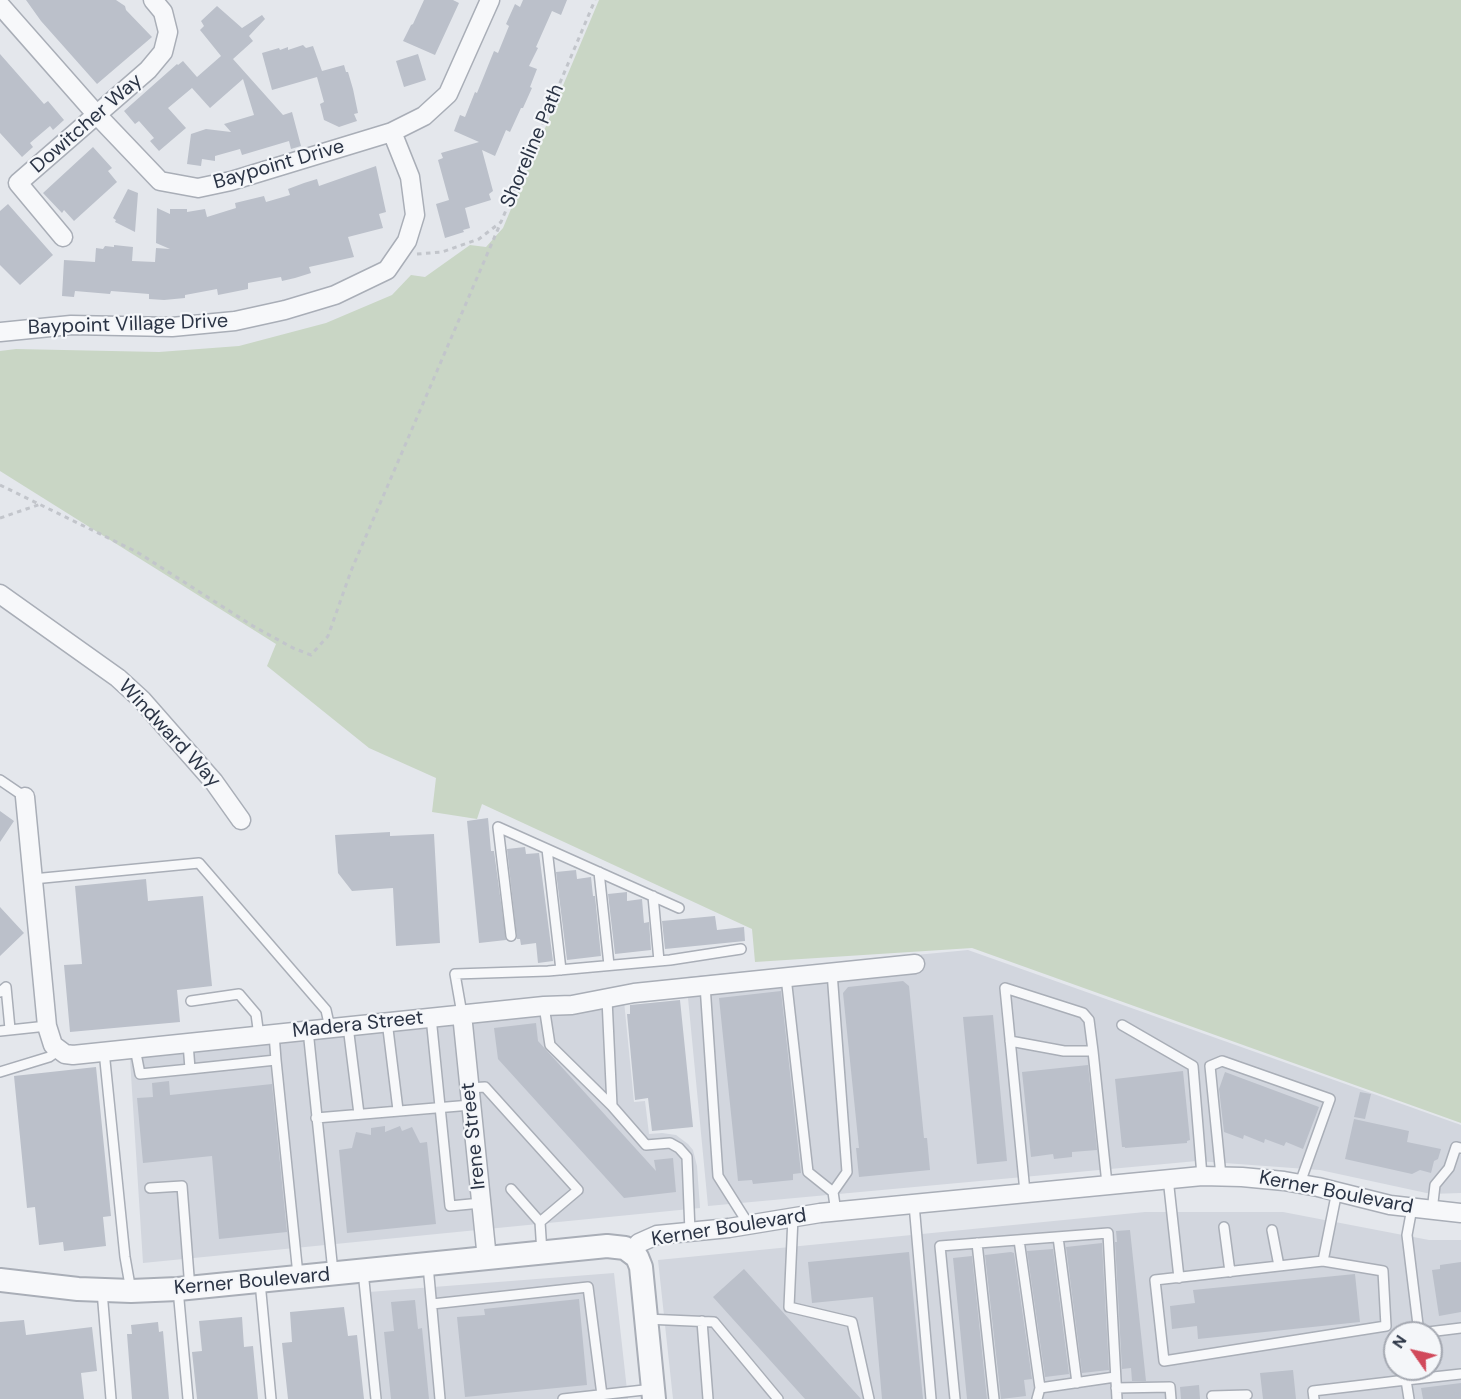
<!DOCTYPE html>
<style>
body{margin:0}
#map{position:relative;width:1461px;height:1399px;overflow:hidden;background:#e4e7ec;font-family:"DM Sans",sans-serif}
canvas{display:block}
.north{position:absolute;left:1383px;top:1321px;width:60px;height:60px;box-sizing:border-box;background:#f4f6f9;border:2px solid #a4a8b1;border-radius:50%;rotate:304deg;font-size:16px;font-weight:700;line-height:24px;text-align:center;color:#2b3445}
.north::after{content:'';display:block;margin:auto;width:21px;height:27px;background:#d1495b;clip-path:polygon(50% 0,100% 100%,50% 72%,0 100%)}
</style>
<div id="map">
<canvas width="1461" height="1399"></canvas>
<div class="north">N</div>
</div>
<script>
const ctx = document.querySelector('canvas').getContext('2d');
ctx.lineJoin = 'round';
function fill(path, color) { ctx.fillStyle = color; ctx.fill(path, 'evenodd'); }
const toPath = rows => new Path2D(rows.map(r => 'M' + r).join(''));
function strokePath(path, color, width, dash) { ctx.strokeStyle = color; ctx.lineWidth = width; ctx.lineCap = dash ? 'butt' : 'round'; ctx.setLineDash(dash || []); ctx.stroke(path); }
function label(font, color, halo, rows, align = 'center') {
  ctx.font = font + ' "DM Sans",sans-serif'; ctx.lineWidth = 4.5; ctx.setLineDash([]); ctx.textBaseline = 'middle'; ctx.strokeStyle = halo; ctx.fillStyle = color; for (const [text, x, y, turn = 0] of rows) {
    ctx.save(); ctx.translate(x, y); ctx.rotate((+turn || 0) * Math.PI / 180); ctx.textAlign = isNaN(turn) ? turn : align; if (halo) ctx.strokeText(text, 0, 0); ctx.fillText(text, 0, 0); ctx.restore();
  }
}
const built = toPath([
 [968,950,1461,1125,1461,1193,1431,1194,1320,1170,1197,1161,708,1206,686,977],
 [624,1001,634,1102,645,1101,649,1134,662,1133,676,1135,688,1144,693,1150,697,1166,700,1208,143,1263,130,1059],
 [1145,1212,1283,1212,1429,1240,1461,1240,1461,1399,673,1399,658,1260],
 [1395,1333,1431,1333,1431,1369,1395,1369],
 [614,1273,628,1399,371,1399,369,1292]
]);
const green = toPath([
 [599,0,1461,0,1461,1123,972,948,755,962,752,929,482,804,477,819,432,812,436,778,369,748,267,666,276,644,0,471,0,351,16,349,159,352,239,346,326,323,392,295,411,275,425,277,470,245,486,247,503,228]
]);
const building = toPath([
 [26,0,116,0,125,6,126,10,152,37,97,84,41,21],
 [424,0,453,0,459,3,435,55,403,41,411,25,413,24],
 [523,0,567,0,561,15,552,11,536,47,538,48,529,66,537,69,530,87,532,88,523,108,521,108,510,132,506,130,495,156,482,150,493,191,489,194,491,200,465,208,470,228,463,230,464,232,445,238,436,204,449,200,438,160,443,158,441,153,479,142,454,131,460,115,465,117,475,92,477,93,494,51,498,53,509,26,506,24,515,4,520,7],
 [217,6,242,28,262,15,265,19,249,36,253,41,233,59,283,115,292,112,301,146,291,149,289,141,242,155,240,149,215,156,215,161,202,159,201,166,187,164,191,134,206,129,231,132,224,124,254,115,243,79,210,108,192,88,168,108,186,128,159,151,150,141,154,138,139,121,135,124,124,111,177,64,178,65,183,61,197,77,221,56,200,30,204,26,201,21],
 [303,45,306,48,313,46,322,71,344,65,346,72,348,72,353,89,358,113,354,114,357,121,339,127,324,120,320,104,324,102,317,77,272,90,262,53,279,48,280,50,288,47,288,50],
 [0,54,44,104,48,101,64,120,53,130,50,126,30,143,33,147,22,157,0,133],
 [418,54,426,80,404,87,396,61],
 [93,147,112,168,108,171,117,182,74,221,64,210,62,213,43,193],
 [376,166,386,212,379,214,383,228,348,237,354,257,309,267,311,273,295,278,282,281,281,277,248,283,248,289,218,295,217,289,185,295,185,298,164,300,149,299,149,294,111,291,110,294,75,291,74,297,62,296,64,260,95,262,96,248,103,249,105,246,114,247,114,245,133,247,132,261,155,262,156,248,170,249,156,243,157,208,170,214,170,209,187,209,187,212,205,209,207,217,236,208,235,203,264,196,266,202,290,195,288,189,304,183,317,179,319,186],
 [128,189,138,193,135,232,115,222,116,220,113,218],
 [8,204,53,255,20,285,0,265,0,211],
 [0,811,14,821,0,842],
 [488,818,491,851,494,851,506,940,479,943,467,821],
 [390,832,390,836,434,834,440,943,396,946,393,888,352,891,338,873,335,835],
 [525,847,526,854,539,853,553,961,538,963,536,943,521,945,520,939,517,939,507,849],
 [576,870,577,879,591,877,593,896,595,896,601,956,567,960,556,872],
 [146,879,148,901,203,896,212,986,177,990,180,1022,70,1032,64,965,82,964,75,886],
 [627,892,627,901,642,899,644,923,649,922,651,950,615,954,608,894],
 [0,907,24,933,0,956],
 [715,916,717,930,744,927,745,941,665,949,662,921],
 [903,981,909,986,924,1138,927,1138,930,1170,859,1177,856,1148,859,1148,843,993,848,987],
 [781,991,801,1173,793,1174,793,1180,753,1184,752,1180,738,1181,719,998],
 [680,1000,693,1127,652,1131,648,1098,635,1100,627,1014,630,1014,630,1005],
 [993,1015,1007,1161,977,1164,963,1017],
 [536,1023,538,1041,656,1171,654,1160,673,1158,676,1192,624,1198,498,1059,494,1028],
 [1088,1065,1097,1150,1072,1152,1072,1157,1054,1159,1053,1154,1031,1157,1022,1072],
 [96,1067,111,1216,103,1217,106,1246,64,1251,63,1242,39,1245,35,1207,27,1208,14,1076],
 [1183,1071,1190,1140,1187,1141,1187,1143,1125,1148,1125,1147,1122,1147,1115,1079],
 [1225,1072,1319,1107,1303,1149,1286,1142,1284,1146,1265,1139,1264,1143,1244,1135,1243,1139,1224,1132,1219,1089],
 [169,1081,170,1095,272,1084,287,1232,219,1239,212,1156,143,1163,137,1098,153,1097,152,1083],
 [1360,1092,1371,1094,1365,1119,1354,1117],
 [1354,1119,1409,1131,1407,1142,1441,1149,1438,1159,1434,1161,1431,1173,1420,1170,1412,1174,1345,1159],
 [385,1126,385,1132,400,1126,402,1131,412,1127,420,1143,427,1142,436,1224,347,1233,339,1150,352,1148,356,1132,371,1135,371,1128],
 [1130,1230,1146,1381,1132,1381,1131,1368,1122,1369,1115,1242,1117,1242,1116,1231],
 [1102,1243,1109,1370,1082,1373,1066,1247],
 [1053,1249,1069,1374,1045,1377,1027,1251],
 [909,1252,923,1399,882,1399,873,1297,812,1303,808,1262],
 [1011,1252,1014,1253,1032,1379,1024,1380,1026,1396,1001,1399,985,1255],
 [972,1256,987,1399,967,1399,953,1258],
 [1461,1262,1461,1312,1439,1316,1432,1270,1440,1269,1440,1265],
 [744,1269,861,1399,805,1399,713,1297],
 [1355,1274,1360,1322,1198,1339,1197,1326,1172,1329,1170,1306,1195,1303,1193,1290],
 [579,1299,587,1385,465,1397,457,1317,485,1315,484,1309],
 [415,1300,418,1329,422,1328,429,1399,391,1399,384,1332,394,1331,391,1302],
 [344,1307,348,1336,357,1335,364,1399,288,1399,282,1343,292,1342,290,1312],
 [242,1317,244,1347,253,1346,258,1399,197,1399,192,1352,202,1351,199,1321],
 [24,1320,26,1335,92,1327,97,1371,81,1373,84,1399,0,1399,0,1322],
 [158,1322,159,1332,163,1331,169,1399,132,1399,127,1334,132,1334,131,1325],
 [1293,1370,1296,1399,1263,1399,1260,1373],
 [1461,1383,1461,1399,1423,1399,1421,1388],
 [1199,1385,1200,1399,1181,1399,1180,1387]
]);
const path = toPath([
 [417,254,442,252,479,239,501,222,595,0],
 [0,485,137,552,253,626,293,648,311,655,328,636,351,571,501,222],
 [0,518,41,504]
]);
const service = toPath([
 [0,780,25,797],
 [547,849,561,970],
 [599,872,609,965],
 [33,879,199,863,326,1010,330,1028],
 [653,896,659,961],
 [511,936,498,827,679,908],
 [832,972,847,1172,833,1192],
 [786,977,808,1172,833,1192,836,1212],
 [705,985,718,1176,749,1225],
 [0,992,6,987,10,1029],
 [607,999,612,1106,646,1145,670,1143,679,1148,687,1157,690,1232],
 [191,1001,239,994,256,1014,259,1036],
 [544,1006,550,1045,612,1106],
 [462,1014,455,974,548,971,670,960,741,949],
 [431,1017,450,1206,481,1203],
 [387,1021,398,1110],
 [1122,1025,1193,1066,1202,1176],
 [348,1026,359,1114],
 [308,1030,333,1272],
 [0,1031,47,1026],
 [1010,1041,1064,1051,1093,1051,1107,1184],
 [188,1043,190,1069],
 [135,1048,140,1074,190,1069,276,1060,274,1034],
 [104,1051,125,1257,131,1291],
 [276,1060,298,1275],
 [0,1072,49,1057,59,1050],
 [469,1088,485,1087,578,1190,540,1222],
 [316,1118,471,1105],
 [1221,1176,1210,1066,1222,1061,1330,1099,1300,1183],
 [1168,1178,1179,1278],
 [150,1188,182,1186,190,1289],
 [511,1189,540,1222,542,1253],
 [1025,1192,1005,988,1083,1013,1089,1020,1093,1051],
 [914,1204,931,1399],
 [1412,1208,1407,1235,1419,1333],
 [1432,1211,1435,1185,1449,1168,1456,1147,1461,1148],
 [793,1217,789,1307,852,1322,869,1399],
 [1224,1227,1230,1272],
 [1272,1230,1279,1266],
 [1058,1237,1077,1383],
 [1019,1240,1040,1388],
 [977,1243,994,1399],
 [1323,1261,1155,1280,1164,1361,1386,1326,1383,1271,1323,1261,1337,1191],
 [428,1265,440,1399],
 [363,1271,376,1399],
 [260,1282,271,1399],
 [178,1289,188,1399],
 [102,1291,111,1399],
 [432,1304,588,1287,602,1395],
 [646,1319,714,1322,778,1399],
 [702,1321,708,1399],
 [1420,1333,1461,1328],
 [1406,1380,1461,1374],
 [1116,1388,1170,1387,1171,1399],
 [563,1399,653,1389],
 [955,1399,940,1246,1108,1233,1117,1399],
 [1037,1399,1040,1388,1115,1377],
 [1213,1399,1212,1396,1247,1395],
 [1314,1399,1313,1391,1406,1380,1409,1399]
]);
const minor = toPath([
 [0,5,97,115,160,181,198,188,231,181,392,132,424,116,448,94,490,0],
 [63,237,18,183,148,70,163,52,168,32,163,12,153,0],
 [0,332,71,325,172,327,235,321,285,310,335,295,387,270,407,241,415,215,410,177,392,132],
 [0,594,118,678,142,700,214,782,241,820],
 [25,797,47,1026,53,1045,65,1054,73,1055,544,1006,572,1005,634,993,915,964],
 [462,1014,487,1259],
 [632,1251,639,1243,657,1235,729,1228,820,1213,1202,1176,1242,1177,1284,1181,1318,1187,1390,1205,1461,1213]
]);
const tertiary = toPath([
 [0,1280,78,1289,131,1291,178,1289,607,1246,625,1248,637,1257,641,1267,654,1399]
]);
const streetNames = [
 ["Dowitcher Way",87,124,-41],
 ["Shoreline Path",533,146,-67],
 ["Baypoint Drive",279,165,-16],
 ["Baypoint Village Drive",128,325,-2],
 ["Windward Way",169,734,47],
 ["Madera Street",358,1025,-6],
 ["Irene Street",474,1136,-96],
 ["Kerner Boulevard",1336,1193,11],
 ["Kerner Boulevard",729,1228,-9],
 ["Kerner Boulevard",252,1282,-5]
];
fill(built, '#d2d6de');
fill(green, '#c9d6c5');
fill(building, '#bbc0ca');
strokePath(service, '#a9aeb7', 12);
strokePath(minor, '#a9aeb7', 21);
strokePath(tertiary, '#a9aeb7', 26);
strokePath(path, '#c2c5cb', 3, [4.5, 4.5]);
strokePath(service, '#f7f8fa', 9);
strokePath(minor, '#f7f8fa', 18);
strokePath(tertiary, '#f7f8fa', 22);
label('20px', '#2b3445', '#f4f6f9', streetNames);
</script>
